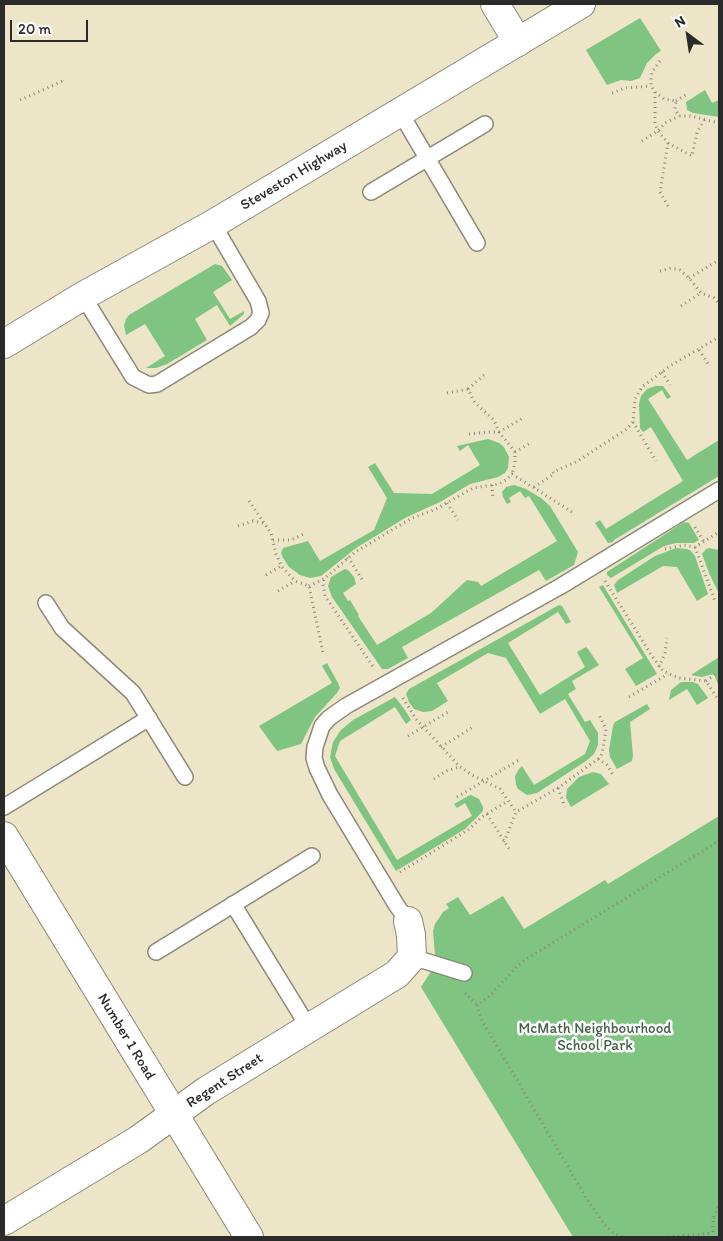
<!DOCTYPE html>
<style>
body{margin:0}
#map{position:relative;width:723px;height:1241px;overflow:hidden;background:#ece5c7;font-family:Itim,sans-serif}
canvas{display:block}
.frame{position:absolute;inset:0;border:5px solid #2b2b2b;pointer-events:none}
.north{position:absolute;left:663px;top:10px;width:50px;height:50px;-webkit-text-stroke:4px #fff;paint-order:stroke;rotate:329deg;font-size:14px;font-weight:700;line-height:20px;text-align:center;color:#2b2b2b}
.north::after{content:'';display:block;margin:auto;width:18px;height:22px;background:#2b2b2b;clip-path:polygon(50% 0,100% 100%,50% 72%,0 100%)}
.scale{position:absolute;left:10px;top:20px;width:78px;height:22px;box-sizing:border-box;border:2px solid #2b2b2b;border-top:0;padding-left:6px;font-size:15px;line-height:18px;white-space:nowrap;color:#2b2b2b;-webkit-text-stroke:4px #fff;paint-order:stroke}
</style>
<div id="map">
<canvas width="723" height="1241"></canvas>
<div class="frame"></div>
<div class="north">N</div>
<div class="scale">20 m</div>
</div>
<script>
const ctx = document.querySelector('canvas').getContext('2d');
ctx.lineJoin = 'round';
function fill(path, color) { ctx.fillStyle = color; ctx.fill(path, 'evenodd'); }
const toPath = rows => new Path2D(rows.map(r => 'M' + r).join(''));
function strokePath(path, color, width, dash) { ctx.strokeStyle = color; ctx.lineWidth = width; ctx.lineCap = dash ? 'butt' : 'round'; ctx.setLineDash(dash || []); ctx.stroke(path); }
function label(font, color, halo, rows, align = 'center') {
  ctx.font = font + ' Itim,sans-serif'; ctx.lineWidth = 5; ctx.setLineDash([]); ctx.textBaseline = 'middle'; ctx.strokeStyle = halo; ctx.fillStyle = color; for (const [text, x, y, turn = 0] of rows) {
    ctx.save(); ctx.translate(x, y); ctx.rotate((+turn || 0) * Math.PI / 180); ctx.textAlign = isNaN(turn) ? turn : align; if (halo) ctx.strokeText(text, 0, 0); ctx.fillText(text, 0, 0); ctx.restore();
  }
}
const green = toPath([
 [640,18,661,51,656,54,647,63,640,78,631,81,621,80,607,85,586,50],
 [705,90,712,103,719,100,719,117,693,113,687,110,686,102],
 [215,264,222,266,232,280,213,292,230,319,244,311,244,314,230,326,217,305,195,319,207,340,167,364,156,368,146,368,165,356,145,324,126,335,124,326,126,319,129,315],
 [656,386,663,386,671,397,667,399,662,390,648,399,687,460,719,440,719,476,614,540,613,542,608,543,595,523,600,520,606,529,683,481,651,427,643,432,640,428,639,404,641,396,647,389],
 [488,439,499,443,504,447,509,457,508,468,505,473,498,477,470,484,442,501,405,518,356,548,321,576,310,578,300,575,289,567,283,558,281,553,283,548,308,541,320,561,374,530,387,498,368,467,375,463,394,493,432,494,480,465,468,445,460,451,457,446],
 [514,485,526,489,541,498,550,506,578,552,574,565,546,581,539,570,516,583,402,647,408,658,388,669,382,669,332,597,328,586,331,577,345,569,348,570,354,577,356,584,343,593,348,601,350,600,359,615,358,616,377,645,431,613,467,580,478,582,481,586,557,541,529,496,525,498,520,491,509,498,511,502,507,504,503,497,502,492,506,487],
 [684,522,689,523,699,540,694,543,676,543,664,546,611,578,607,575,607,572,610,570],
 [676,548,687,549,691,551,695,556,708,594,697,601,677,567,663,566,617,593,614,585,618,580,655,556],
 [709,548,719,550,719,594,709,573,702,554,706,549],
 [603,585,657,674,636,686,625,669,643,658,599,587],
 [559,605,562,606,571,622,566,624,558,612,508,643,540,695,585,667,577,652,586,647,588,649,599,665,572,681,576,689,568,694,585,722,590,720,598,733,598,745,594,754,586,761,537,793,527,795,518,789,516,785,515,776,519,769,522,766,534,785,585,754,590,741,565,699,540,714,506,658,488,653,437,683,448,701,432,711,423,712,414,709,409,702,406,694,409,689],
 [719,657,719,687,714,674,701,677,691,675],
 [327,663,338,683,340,688,337,693,315,717,301,744,277,751,259,726,332,683,322,666],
 [681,682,693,682,698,684,708,698,697,705,687,689,669,700,671,690],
 [395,697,405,710,411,720,406,724,395,707,340,741,335,756,397,860,472,816,465,803,457,808,454,804,468,796,471,795,479,799,483,807,483,811,465,829,396,871,334,769,330,757,333,742,341,730,353,720],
 [647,704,650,709,630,722,633,756,632,761,617,769,610,757,609,750,613,726,615,722],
 [593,772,601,774,609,784,571,807,566,798,567,789,579,777],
 [719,816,719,1237,573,1237,421,987,432,970,435,955,433,931,435,924,443,912,449,908,446,904,458,897,470,915,503,896,524,929,605,880,608,884]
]);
const path = toPath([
 [660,61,652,72,651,80,651,86,655,92,664,99,676,101,675,109,679,116,691,116,719,123],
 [655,92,655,124,658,131,668,143,660,192,668,206],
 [612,93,625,88,651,86],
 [20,100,65,80],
 [676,101,687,94],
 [642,141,658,131,665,123,679,116],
 [668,143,692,156,697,132,705,119],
 [660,271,671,268,680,270,689,278,701,293,714,298,719,304],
 [689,278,719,260],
 [681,306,701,293],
 [699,350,709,365],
 [662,372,670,385],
 [484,375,468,389,475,403,494,420,499,432,515,452,515,463,512,474],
 [447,393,468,389],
 [633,422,656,461],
 [469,434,490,432,499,432,523,418],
 [515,452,532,442],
 [492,485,493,499],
 [534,487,554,474,553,472,576,462,627,429,633,422,635,399,642,387,670,366,719,337],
 [249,501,271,533,276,554,282,567,295,581,309,586,323,653],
 [447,503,458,520],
 [238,526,253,521,263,523],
 [695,527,704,542],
 [273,540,291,540,306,533],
 [695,547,715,601],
 [665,549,684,545,695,547,719,532],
 [347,558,351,562,363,581],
 [266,575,281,566],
 [324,580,323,584,325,596,374,668],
 [605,581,652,656,663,671,679,678,706,681,719,701],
 [309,586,324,579,355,552,412,518,436,509,473,488,499,484,506,480,512,474,572,512],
 [278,591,295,581],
 [659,667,665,653,667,638],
 [706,681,719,672],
 [629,697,668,674],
 [403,698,416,719,459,766,472,775,500,789,516,812],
 [408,736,448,712],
 [441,747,473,727],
 [598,759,607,765,614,776],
 [434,779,446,771,459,767],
 [558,788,565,807],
 [457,797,519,760],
 [487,814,511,852],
 [504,842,516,812,558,788,598,759,602,754,606,729,599,715],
 [400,872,468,830,482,817,508,801],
 [465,993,477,1005],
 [622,1237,611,1231,604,1224,585,1196,481,1019,477,1005,490,996,518,965,528,958,719,841],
 [668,1237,713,1233],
 [713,1237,713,1218,719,1206]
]);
const lane = toPath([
 [400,112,477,243],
 [371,192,485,124],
 [83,296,133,377,149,385,157,384,251,327,258,320,261,313,258,301,213,224],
 [46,603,62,628,133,693,185,777],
 [4,807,149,718],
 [233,904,309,1028],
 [408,921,397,906,330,795,317,768,314,758,315,747,322,726,329,718,346,706,561,586,719,490],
 [156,952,312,856],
 [412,957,464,973]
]);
const street = toPath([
 [495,4,518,42],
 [4,1221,138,1140,206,1091,397,974,412,957,411,935,408,921]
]);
const secondary = toPath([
 [4,344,83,296,213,224,581,4],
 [4,836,249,1237]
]);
const streetNames = [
 ["Steveston Highway",294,176,-31],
 ["Number 1 Road",126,1037,59],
 ["Regent Street",225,1081,-33]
];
const parkNames = [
 ["McMath Neighbourhood",595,1029],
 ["School Park",595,1046]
];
fill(green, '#7fc581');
strokePath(lane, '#8c8879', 18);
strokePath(street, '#8c8879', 30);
strokePath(secondary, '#8c8879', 30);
strokePath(path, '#8c8879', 3, [1, 4]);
strokePath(lane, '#fff', 15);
strokePath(street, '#fff', 28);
strokePath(secondary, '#fff', 28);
label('15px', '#2b2b2b', '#fff', streetNames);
label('15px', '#486149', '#fff', parkNames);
</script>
